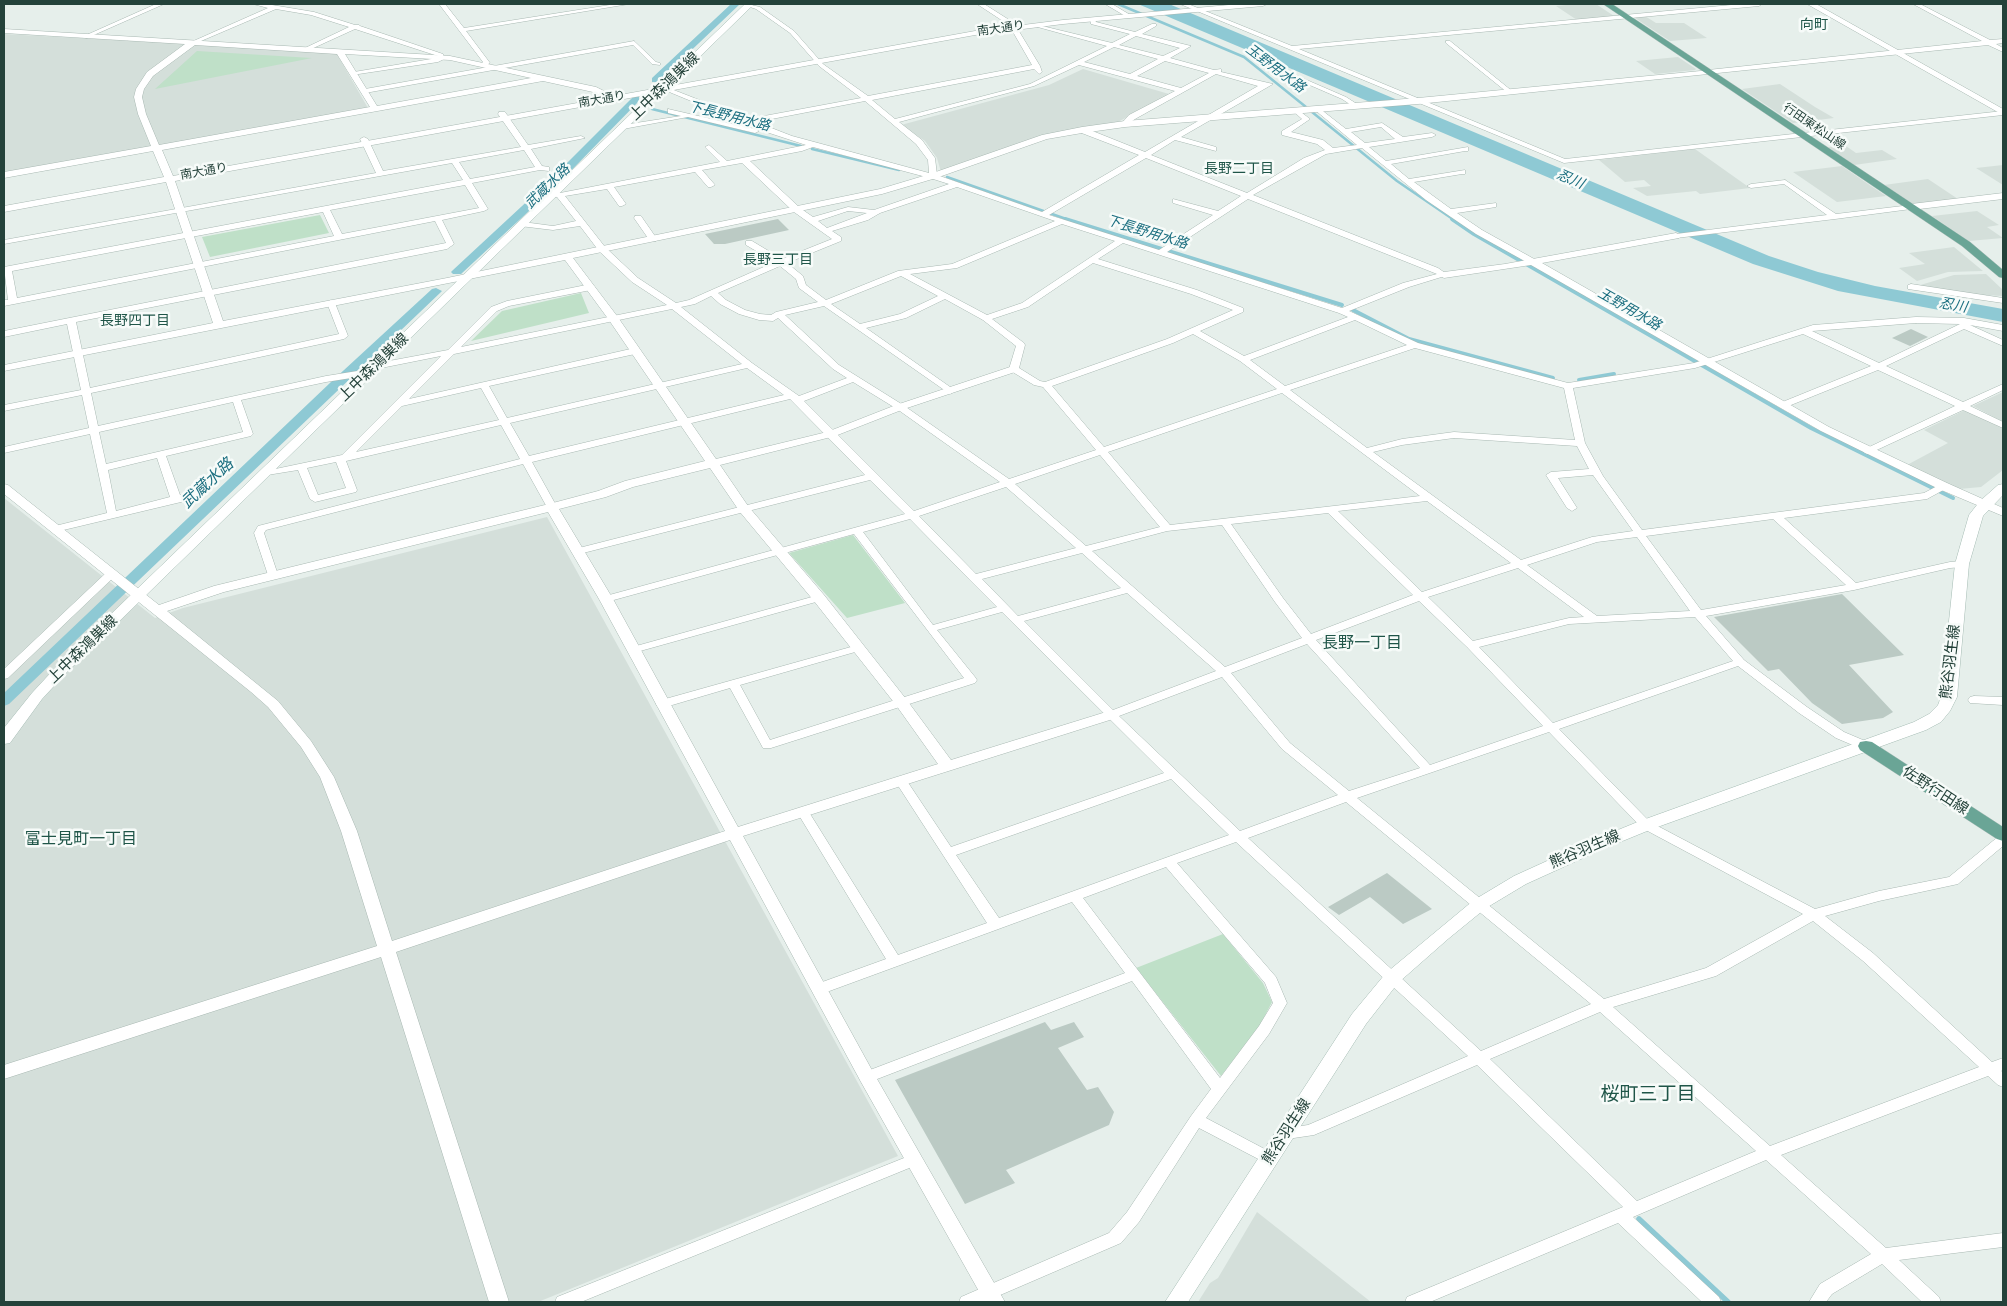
<!DOCTYPE html>
<meta charset="utf-8">
<style>
body{margin:0}
#map{position:relative;width:2007px;height:1306px;overflow:hidden;background:#e6efeb;font-family:Poppins,sans-serif}
canvas{display:block}
.frame{position:absolute;inset:0;border:5px solid #24423a;pointer-events:none}
</style>
<div id="map">
<canvas width="2007" height="1306"></canvas>
<div class="frame"></div>
</div>
<script>
const ctx = document.querySelector('canvas').getContext('2d');
ctx.lineJoin = 'round';
function fill(path, color) { ctx.fillStyle = color; ctx.fill(path, 'evenodd'); }
const toPath = rows => new Path2D(rows.map(r => 'M' + r).join(''));
function strokePath(path, color, width, dash) { ctx.strokeStyle = color; ctx.lineWidth = width; ctx.lineCap = dash ? 'butt' : 'round'; ctx.setLineDash(dash || []); ctx.stroke(path); }
function label(font, color, halo, rows, align = 'center') {
  ctx.font = font + ' Poppins,"Noto Sans JP",sans-serif'; ctx.lineWidth = 5; ctx.setLineDash([]); ctx.textBaseline = 'middle'; ctx.strokeStyle = halo; ctx.fillStyle = color; for (const [text, x, y, turn = 0] of rows) {
    ctx.save(); ctx.translate(x, y); ctx.rotate((+turn || 0) * Math.PI / 180); ctx.textAlign = isNaN(turn) ? turn : align; if (halo) ctx.strokeText(text, 0, 0); ctx.fillText(text, 0, 0); ctx.restore();
  }
}
const built = toPath([
 [1576,4,1596,4,1614,16,1577,20,1556,6],
 [1637,16,1645,16,1656,23,1684,23,1707,38,1670,41,1635,18],
 [4,34,339,52,338,56,368,108,4,173],
 [1678,57,1696,69,1695,70,1655,74,1636,61],
 [1083,69,1169,94,1118,122,1044,136,941,172,937,158,925,141,901,125,1049,85],
 [1780,84,1815,107,1834,118,1793,123,1742,89],
 [1846,146,1856,153,1882,150,1897,159,1854,165,1828,147],
 [1695,149,1750,188,1700,194,1696,191,1647,196,1633,188,1651,186,1644,180,1625,182,1599,160],
 [2003,165,2003,185,1976,168],
 [1842,166,1871,186,1886,196,1837,202,1793,172],
 [1928,179,1958,199,1918,204,1912,203,1884,185],
 [1977,211,1999,225,1987,227,2003,238,1969,241,1932,216],
 [1954,247,1983,271,1948,272,1917,281,1899,268,1925,264,1909,253],
 [1986,274,2003,290,2003,296,1966,294,1917,286,1954,275],
 [2003,392,2003,422,1973,406],
 [1965,410,2003,428,2003,470,1981,487,1959,489,1907,465,1948,443,1924,430],
 [4,498,155,618,183,608,547,517,898,1156,538,1302,4,1302],
 [1257,1212,1371,1302,1198,1302,1210,1283,1218,1278]
]);
const green = toPath([
 [197,51,312,58,155,89],
 [320,215,329,233,210,257,202,237],
 [581,293,589,313,471,341,502,311],
 [853,535,905,603,847,618,789,553],
 [1223,934,1263,983,1272,1002,1259,1027,1221,1076,1136,968]
]);
const water = toPath([
 [1138,4,1169,4,1769,256,1818,272,1875,286,2003,309,2003,322,1838,291,1753,264]
]);
const streamFar2 = toPath([
 [1118,4,1244,57,1306,107],
 [652,109,801,146],
 [1312,112,1397,181,1454,220],
 [812,149,899,170],
 [947,177,1069,220]
]);
const streamFar1 = toPath([
 [1065,219,1342,305],
 [1452,219,1474,234,1811,428,1953,498],
 [1353,310,1409,339,1553,378],
 [1579,380,1614,374]
]);
const stream = toPath([
 [1639,1219,1728,1302]
]);
const canal = toPath([
 [731,4,740,4,658,82,652,82,652,78,731,4],
 [636,96,639,97,639,101,557,185,461,274,453,274,451,272,453,270,549,181,633,97,636,96],
 [436,288,442,291,440,293,9,704,4,706,4,693,331,382,432,289,436,288]
]);
const building = toPath([
 [778,219,789,230,725,244,714,244,705,234],
 [1911,329,1928,337,1910,346,1892,338],
 [1842,594,1904,655,1849,665,1893,712,1883,718,1842,724,1812,703,1779,669,1768,671,1714,617],
 [1387,873,1432,909,1403,924,1370,897,1339,915,1328,907],
 [1045,1022,1051,1030,1074,1022,1084,1037,1058,1048,1087,1090,1098,1087,1114,1112,1109,1125,1006,1170,1015,1183,965,1204,895,1080]
]);
const minor = toPath([
 [156,4,164,4,87,38,82,37,156,4],
 [253,4,266,4,314,12,355,25,359,25,360,26,443,54,444,59,438,62,352,75,352,73,354,72,437,58,438,56,355,29,309,50,305,50,305,48,349,27,311,15,276,9,194,44,189,43,268,8,253,4],
 [439,4,445,4,464,28,616,4,629,4,466,31,490,63,483,67,480,65,483,62,439,4],
 [747,4,760,7,794,31,823,64,868,96,1032,65,1009,25,977,4,984,4,1014,23,1040,66,1042,72,1039,74,1034,69,872,100,895,119,1030,84,1107,46,1034,26,1034,24,1112,43,1130,34,1091,24,1090,18,1094,18,1096,22,1135,32,1152,24,1156,24,1156,26,1142,34,1191,46,1170,58,1214,70,1221,69,1221,72,1273,84,1181,137,1216,147,1216,151,1175,140,1151,155,1247,193,1304,158,1325,150,1317,144,1282,135,1282,131,1302,119,1293,111,1297,109,1310,119,1291,132,1323,140,1333,148,1357,145,1315,110,1315,108,1319,108,1346,129,1382,123,1403,137,1432,133,1436,135,1432,137,1369,147,1386,161,1468,147,1468,151,1465,151,1391,164,1409,179,1465,170,1465,174,1462,174,1414,182,1451,209,1496,203,1496,207,1457,213,1482,230,1536,260,1536,264,1530,264,1476,234,1426,200,1362,148,1326,154,1253,195,1438,268,1448,275,1409,287,1349,311,1418,343,1568,383,1694,363,1813,325,1916,317,1964,318,2003,325,2003,331,1970,325,2003,340,2003,346,1964,329,1886,366,1963,402,2003,384,2003,390,1970,406,2003,422,2003,428,1963,410,1868,454,1865,453,1863,451,1865,449,1955,406,1878,370,1786,407,1780,407,1780,403,1871,366,1803,334,1695,368,1573,388,1585,443,1603,476,1642,530,1924,493,1943,483,1948,486,1947,488,1927,499,1784,518,1856,583,1950,562,1962,561,1967,564,1962,567,1950,568,1854,590,1706,616,1744,660,1807,707,1844,732,1870,743,1872,746,1870,749,1862,749,1836,738,1799,713,1738,666,1559,729,1650,822,1815,909,1879,891,1949,877,1999,836,2003,835,2003,846,1958,884,1879,901,1825,916,1873,953,1992,1062,2003,1058,2003,1070,2001,1071,2003,1072,2003,1087,1998,1085,1988,1076,1781,1155,1886,1248,2003,1233,2003,1247,1899,1260,1939,1297,1941,1302,1922,1302,1882,1264,1832,1294,1826,1302,1809,1302,1820,1284,1871,1254,1766,1160,1633,1217,1719,1297,1721,1302,1702,1302,1618,1223,1430,1302,1405,1302,1407,1297,1623,1207,1477,1065,1314,1135,1287,1139,1282,1137,1280,1133,1282,1129,1308,1125,1468,1056,1236,842,1177,863,1276,977,1287,1003,1269,1034,1206,1118,1274,1154,1277,1158,1274,1162,1269,1164,1264,1162,1199,1128,1139,1222,1121,1243,984,1302,959,1302,961,1297,1109,1233,1127,1212,1191,1116,1211,1089,1132,981,872,1081,867,1083,862,1081,860,1077,862,1073,1125,973,1072,902,824,993,819,994,814,993,812,989,814,985,886,959,797,812,799,809,807,809,898,955,987,923,897,784,895,781,897,778,905,778,951,847,1164,773,1002,612,937,630,975,677,977,680,975,683,771,748,763,748,730,688,662,708,658,707,656,704,658,701,858,645,862,646,864,648,862,650,740,685,770,740,964,678,854,534,610,601,602,601,601,599,602,597,905,514,870,480,583,553,575,553,574,551,575,549,865,475,790,399,532,462,557,507,556,509,548,509,523,464,266,530,264,533,278,575,277,577,273,578,268,575,254,533,258,526,520,459,501,425,346,461,357,490,356,492,315,502,310,499,298,470,261,476,259,474,261,472,342,455,441,356,376,369,373,368,373,364,448,350,491,307,507,301,591,284,595,287,591,290,509,306,497,311,461,347,667,305,632,282,599,251,580,226,553,230,520,226,520,222,523,222,553,226,576,221,557,197,551,196,551,192,560,193,720,162,705,147,709,145,727,161,806,145,742,124,742,122,662,89,662,87,666,87,748,119,861,98,819,66,790,33,756,9,747,6,747,4],
 [1136,36,1180,48,1163,56,1119,45,1136,36],
 [1114,47,1158,59,1130,74,1084,62,1114,47],
 [1165,61,1209,73,1181,88,1137,76,1165,61],
 [1079,65,1175,91,1129,115,1121,124,1125,126,1135,119,1216,74,1258,86,1145,152,1085,128,1079,128,1079,132,1139,155,1042,212,937,175,935,158,922,140,899,122,1034,86,1079,65],
 [865,101,916,144,928,160,929,173,792,136,756,122,865,101],
 [1381,127,1395,139,1365,143,1351,132,1381,127],
 [813,147,930,178,949,184,874,210,848,207,813,217,800,208,750,161,802,151,813,147],
 [1146,158,1241,196,1218,211,1173,199,1173,203,1213,215,1159,250,1049,215,1146,158],
 [742,163,794,212,832,239,782,259,752,241,746,241,746,245,775,262,689,300,676,303,638,278,605,247,565,196,607,189,619,206,622,206,626,204,614,187,695,172,708,187,711,187,715,185,702,170,742,163],
 [957,187,1055,221,952,264,898,271,826,300,806,285,803,276,787,263,841,241,841,237,832,231,868,220,880,213,957,187],
 [1248,199,1432,272,1437,274,1403,283,1342,308,1167,252,1248,199],
 [848,211,867,213,827,228,818,221,848,211],
 [1062,224,1115,241,1022,303,987,315,910,274,957,268,1062,224],
 [1123,243,1339,313,1348,317,1244,356,1200,331,1243,312,1243,308,1197,290,1098,259,1123,243],
 [1093,263,1191,294,1233,310,1167,339,1045,382,1040,381,1019,368,1025,345,1024,343,992,319,1028,307,1093,263],
 [780,266,796,279,799,288,818,302,776,312,771,315,760,314,745,310,726,300,718,293,780,266],
 [901,276,938,296,900,314,860,324,831,304,901,276],
 [711,296,720,304,739,314,759,320,773,321,778,318,833,369,847,378,799,396,752,363,681,307,695,304,711,296],
 [945,299,983,320,1016,346,1009,369,1011,371,1034,385,1043,387,1096,450,1009,479,903,405,839,365,785,315,824,306,950,394,955,391,953,389,866,328,906,318,945,299],
 [672,309,742,364,507,418,489,386,635,354,639,351,635,348,409,399,454,354,672,309],
 [1355,320,1407,345,1285,386,1250,360,1355,320],
 [1916,323,1960,324,1879,363,1812,331,1916,323],
 [1193,334,1240,361,1277,389,1104,447,1052,386,1173,343,1193,334],
 [1415,348,1564,388,1575,440,1454,432,1402,439,1367,448,1290,390,1415,348],
 [747,368,784,395,529,456,510,423,747,368],
 [853,382,897,409,1000,482,914,511,804,401,853,382],
 [481,388,499,420,356,452,402,406,481,388],
 [1282,393,1420,496,1170,525,1108,452,1282,393],
 [1454,438,1577,446,1589,469,1551,472,1546,475,1567,508,1572,511,1577,508,1558,478,1593,475,1633,531,1592,537,1521,560,1373,452,1402,445,1454,438],
 [1100,455,1160,527,1086,546,1015,484,1100,455],
 [336,462,346,488,318,495,307,468,336,462],
 [1006,487,1076,548,976,574,919,516,1006,487],
 [1427,501,1511,563,1422,592,1338,511,1427,501],
 [1328,513,1413,595,1311,634,1283,598,1231,524,1328,513],
 [910,519,970,580,997,607,933,625,863,532,910,519],
 [1773,519,1846,585,1701,610,1646,536,1773,519],
 [1222,525,1275,602,1302,638,1225,667,1092,551,1167,531,1222,525],
 [1637,537,1690,611,1597,616,1527,565,1597,542,1637,537],
 [1082,553,1121,588,1018,616,982,579,1082,553],
 [1518,568,1584,617,1569,618,1473,641,1428,597,1518,568],
 [1127,593,1216,671,1113,710,1024,621,1127,593],
 [1419,601,1467,647,1543,726,1430,765,1316,640,1419,601],
 [1695,617,1733,661,1553,723,1479,647,1569,624,1695,617],
 [1307,644,1420,768,1349,791,1290,743,1231,673,1307,644],
 [1222,677,1282,749,1338,795,1240,831,1119,716,1222,677],
 [1549,732,1642,828,1803,914,1706,968,1604,999,1357,798,1549,732],
 [1171,779,1229,835,999,918,956,855,1171,779],
 [1346,802,1591,1004,1481,1051,1248,838,1346,802],
 [1166,867,1265,983,1273,1003,1259,1026,1220,1078,1083,898,1166,867],
 [1813,921,1863,961,1979,1067,1770,1146,1613,1007,1716,976,1813,921],
 [1600,1012,1756,1151,1637,1201,1490,1059,1600,1012],
 [1105,4,1112,4,1132,16,1127,17,1105,4],
 [1180,4,1188,4,1292,46,1742,4,1762,4,1759,6,1299,49,1565,159,2003,111,2003,115,1564,163,1180,4],
 [1913,4,1920,4,1990,40,2003,39,2003,43,1996,44,2003,48,2003,52,1988,45,1708,74,1705,72,1708,70,1982,41,1913,4],
 [634,41,656,62,660,63,660,65,652,64,633,45,365,93,362,91,365,89,634,41],
 [1446,41,1450,41,1512,91,1512,93,1508,93,1446,43,1446,41],
 [1275,68,1279,68,1346,97,1360,106,1354,107,1342,99,1275,70,1275,68],
 [668,109,755,129,759,131,755,133,688,117,623,129,619,127,623,125,681,116,668,113,668,109],
 [499,112,505,112,528,145,581,136,585,138,531,149,542,166,549,167,549,171,540,170,472,183,488,209,484,211,442,220,454,244,447,249,76,322,90,388,339,334,327,303,331,300,335,303,348,336,344,339,91,393,98,426,326,376,370,369,375,372,370,375,326,382,241,400,253,434,251,436,166,456,180,495,198,492,202,493,203,495,202,497,55,532,51,531,50,529,51,527,107,513,90,434,4,453,4,447,89,428,82,395,4,411,4,405,81,390,67,324,4,337,4,331,446,243,435,221,4,306,4,300,8,300,4,267,463,180,452,163,4,244,4,240,376,173,360,139,364,137,368,139,383,171,521,147,498,114,499,112],
 [524,150,535,167,470,179,459,162,524,150],
 [465,185,479,208,342,234,330,210,465,185],
 [323,212,334,236,17,298,12,271,323,212],
 [233,402,243,432,106,464,99,432,233,402],
 [157,458,170,497,116,511,108,470,157,458],
 [1785,180,1836,214,1911,205,1915,207,1911,209,1835,219,1676,238,1672,236,1676,234,1827,215,1784,184,1751,188,1747,186,1751,184,1785,180],
 [635,216,641,216,657,239,656,241,650,241,634,218,635,216],
 [1911,284,2003,298,2003,303,1908,289,1908,285,1911,284],
 [112,570,116,571,117,573,116,575,8,678,4,679,4,669,108,571,112,570],
 [819,595,823,596,824,598,823,600,633,653,627,650,629,648,819,595],
 [1974,696,2003,697,2003,705,1970,703,1968,700,1970,697,1974,696],
 [914,1154,919,1156,922,1160,919,1164,581,1302,555,1302,557,1297,914,1154]
]);
const tertiary = toPath([
 [1240,4,1267,4,1263,6,1063,24,975,35,175,181,223,321,447,278,880,189,930,174,1042,135,1082,127,1125,121,1418,98,1711,70,1712,72,1708,74,1418,104,1125,127,1082,133,1047,139,936,178,882,194,573,258,617,316,716,459,827,432,896,405,1010,367,1014,366,1020,369,1018,371,904,409,835,436,720,465,748,506,824,595,906,699,951,760,1106,712,1111,710,1116,712,1118,715,1116,718,743,836,873,1072,1005,1302,985,1302,861,1082,730,840,396,952,509,1302,489,1302,381,957,4,1079,4,1065,377,946,341,831,320,777,301,747,268,707,251,692,4,494,4,484,8,485,159,605,214,586,549,504,598,491,625,481,705,461,609,320,565,260,4,371,4,365,213,323,166,182,4,212,4,206,164,177,153,151,4,178,4,172,151,146,138,114,134,97,136,89,147,72,185,44,4,33,4,29,450,56,596,87,614,96,975,31,1063,20,1240,4],
 [195,45,337,54,370,107,159,145,146,114,142,97,144,89,153,76,195,45],
 [345,54,450,60,531,78,377,106,345,54],
 [543,81,593,92,605,98,173,176,162,150,543,81],
 [710,468,740,512,814,601,896,705,938,764,738,827,613,599,559,509,606,497,633,487,710,468],
 [548,512,599,599,725,831,392,941,357,831,334,777,311,741,278,701,167,611,224,592,548,512],
 [1807,4,1816,4,2003,109,2003,115,1807,4],
 [2003,193,2003,199,1911,210,1906,207,1911,204,2003,193],
 [1676,233,1681,236,1679,238,1542,263,1829,427,1947,483,2003,508,2003,516,1939,489,1821,431,1531,265,1444,278,1439,275,1444,272,1505,264,1676,233]
]);
const secondary = toPath([
 [745,4,754,4,66,673,42,699,10,743,4,744,4,728,32,693,56,667,745,4],
 [2003,484,2003,495,1983,516,1969,564,1957,697,1950,711,1941,722,1926,730,1652,829,1603,849,1526,884,1486,908,1448,939,1398,983,1366,1024,1188,1302,1165,1302,1352,1014,1386,973,1474,900,1514,876,1591,841,1640,821,1914,722,1929,714,1938,705,1941,697,1955,564,1969,515,1980,501,1998,485,2003,484]
]);
const primary = toPath([
 [1603,4,1612,4,1970,242,2003,270,2003,278,1999,277,1962,246,1603,4],
 [1866,741,1872,742,2003,827,2003,841,1997,839,1860,750,1858,746,1860,742,1866,741]
]);
const farStreetnames = [
 ["南大通り",1001,29,-8],
 ["南大通り",602,100,-10],
 ["行田東松山線",1814,127,34],
 ["南大通り",204,172,-10]
];
const farNeighbourhoodnames = [
 ["向町",1814,25],
 ["長野二丁目",1239,169],
 ["長野三丁目",778,260],
 ["長野四丁目",135,321]
];
const farWaternames = [
 ["玉野用水路",1275,69,37],
 ["下長野用水路",729,117,14],
 ["忍川",1570,180,23],
 ["武蔵水路",548,187,-44],
 ["下長野用水路",1147,233,17],
 ["忍川",1953,306,10],
 ["玉野用水路",1629,310,30]
];
const streetNames = [
 ["上中森鴻巣線",665,87,-44],
 ["上中森鴻巣線",374,368,-44],
 ["上中森鴻巣線",83,650,-44],
 ["熊谷羽生線",1951,662,-83],
 ["佐野行田線",1935,791,33],
 ["熊谷羽生線",1585,850,-23],
 ["熊谷羽生線",1287,1132,-57]
];
const waterNames = [
 ["武蔵水路",208,484,-43]
];
const neighbourhoodNames = [
 ["長野一丁目",1362,644],
 ["富士見町一丁目",81,840]
];
const nearNeighbourhoodnames = [
 ["桜町三丁目",1648,1095]
];
fill(built, '#d4dfda');
fill(green, '#bfe0c8');
fill(water, '#8ec9d4');
strokePath(streamFar2, '#8ec9d4', 2.5);
strokePath(streamFar1, '#8ec9d4', 4);
strokePath(stream, '#8ec9d4', 5.5);
fill(canal, '#8ec9d4');
fill(building, '#bbcac4');
strokePath(minor, '#a8b8b2', 1);
strokePath(tertiary, '#a8b8b2', 1);
strokePath(secondary, '#a4bbb3', 1);
strokePath(primary, '#c2cac8', 1);
fill(minor, '#fff');
fill(tertiary, '#fff');
fill(secondary, '#fff');
fill(primary, '#6aa596');
label('12px', '#24423a', '#f7fbf9', farStreetnames);
label('14px', '#1f5548', '#f7fbf9', farNeighbourhoodnames);
label('italic 14px', '#1c6f80', '#f7fbf9', farWaternames);
label('15px', '#24423a', '#f7fbf9', streetNames);
label('italic 16px', '#1c6f80', '#f7fbf9', waterNames);
label('16px', '#1f5548', '#f7fbf9', neighbourhoodNames);
label('19px', '#1f5548', '#f7fbf9', nearNeighbourhoodnames);
</script>
